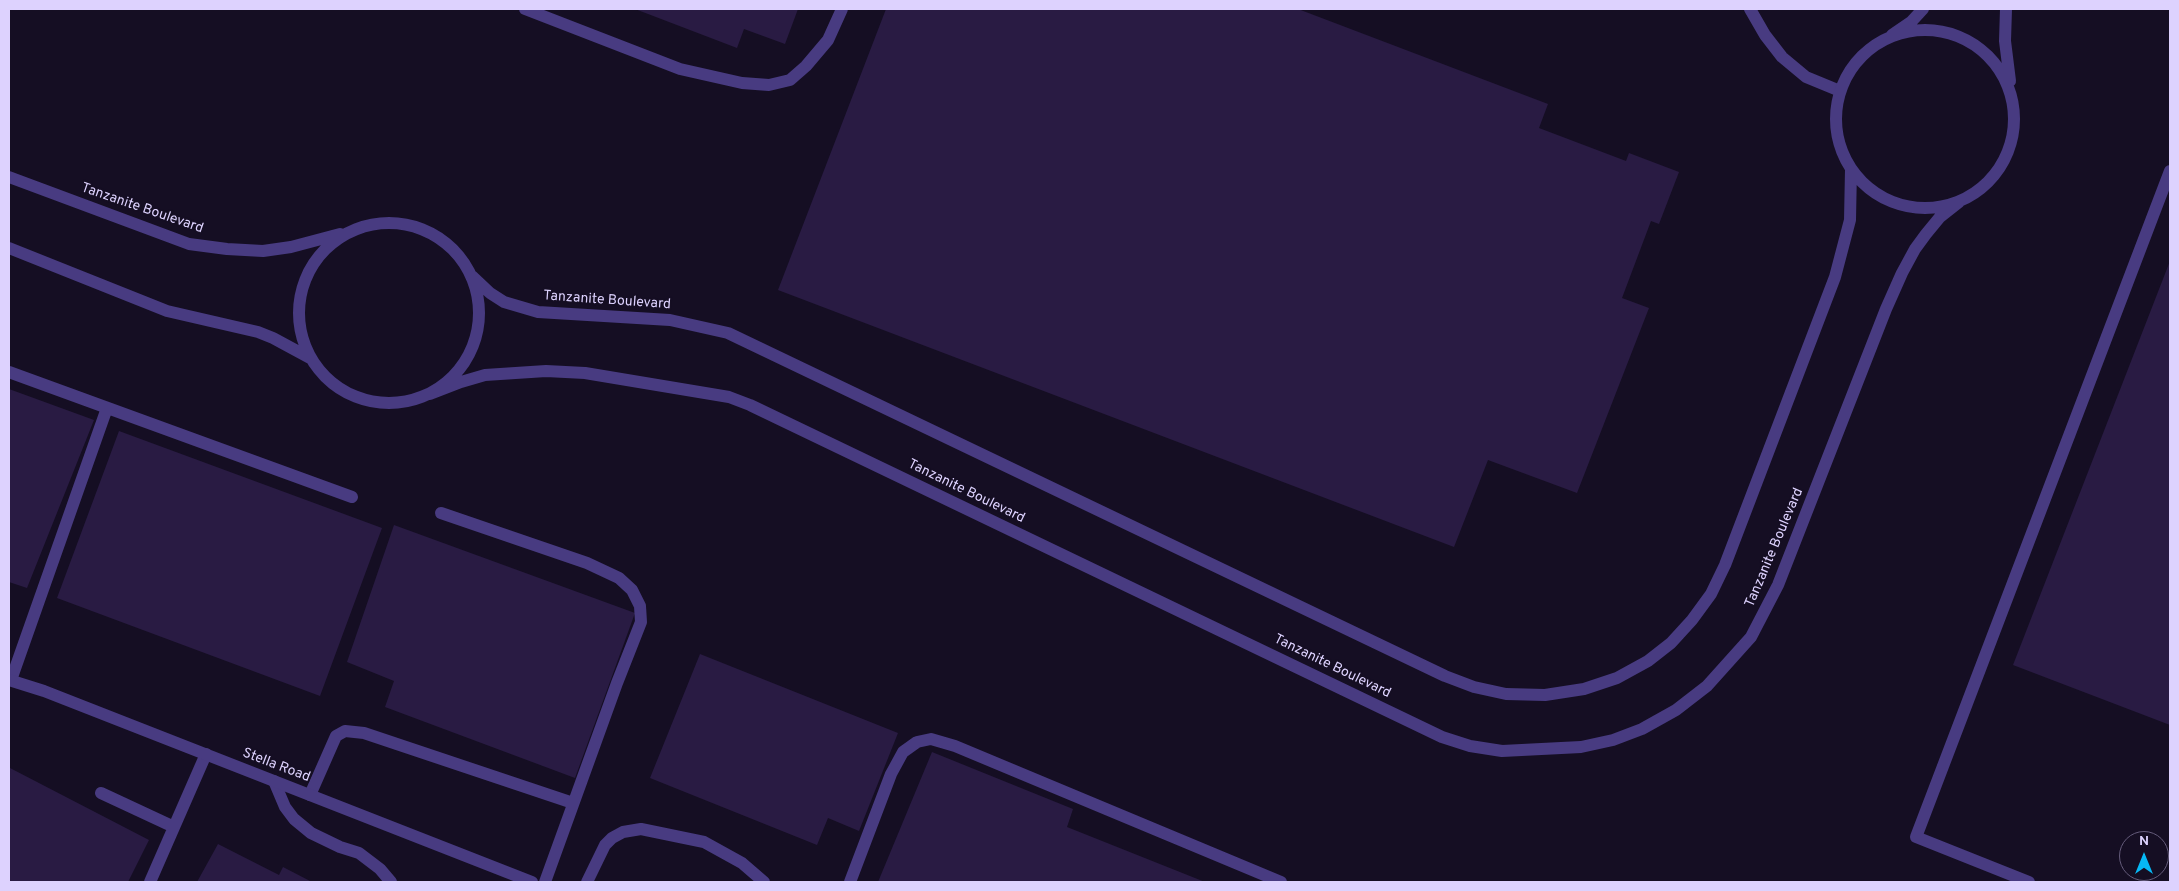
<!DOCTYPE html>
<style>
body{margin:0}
#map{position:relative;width:2179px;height:891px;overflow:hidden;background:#150e23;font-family:Overpass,sans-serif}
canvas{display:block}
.frame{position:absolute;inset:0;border:10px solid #ddd2fe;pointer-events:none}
.north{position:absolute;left:2119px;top:831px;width:50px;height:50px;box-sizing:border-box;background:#150e23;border:1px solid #655c7b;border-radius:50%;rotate:0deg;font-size:14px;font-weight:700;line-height:20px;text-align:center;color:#ddd2fe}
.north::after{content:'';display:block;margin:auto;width:18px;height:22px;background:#06b8f5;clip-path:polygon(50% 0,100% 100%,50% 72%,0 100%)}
</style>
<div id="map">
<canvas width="2179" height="891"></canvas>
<div class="frame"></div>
<div class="north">N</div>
</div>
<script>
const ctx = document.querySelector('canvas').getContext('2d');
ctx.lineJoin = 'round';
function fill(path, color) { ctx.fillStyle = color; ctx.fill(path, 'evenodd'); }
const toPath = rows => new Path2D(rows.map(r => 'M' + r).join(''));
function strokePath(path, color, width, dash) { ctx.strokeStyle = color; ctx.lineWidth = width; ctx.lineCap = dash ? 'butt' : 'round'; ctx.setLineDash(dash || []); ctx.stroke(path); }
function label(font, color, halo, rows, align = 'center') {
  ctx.font = font + ' Overpass,sans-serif'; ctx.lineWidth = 4; ctx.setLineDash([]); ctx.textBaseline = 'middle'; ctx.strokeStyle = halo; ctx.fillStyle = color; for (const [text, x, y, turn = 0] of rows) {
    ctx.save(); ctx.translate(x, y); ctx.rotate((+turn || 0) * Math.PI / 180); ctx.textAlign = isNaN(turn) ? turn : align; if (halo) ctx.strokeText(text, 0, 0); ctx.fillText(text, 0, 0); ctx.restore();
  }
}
const building = toPath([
 [635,9,798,9,785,44,744,29,737,48],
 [886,9,1298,9,1548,104,1539,128,1626,161,1629,153,1679,172,1659,224,1651,221,1622,298,1649,308,1577,493,1488,460,1454,547,778,290],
 [2170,261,2170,725,2013,665],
 [9,389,94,420,27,588,9,582],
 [119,431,382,528,320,696,57,598],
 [394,525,635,613,575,778,385,707,394,681,347,662],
 [700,654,898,733,859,831,828,818,817,845,650,778],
 [932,752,1073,809,1067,827,1205,882,878,882],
 [10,768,149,840,128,882,9,882],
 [218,844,279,875,283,867,312,882,197,882]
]);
const service = toPath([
 [525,9,680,69,742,83,769,85,790,80,806,66,828,40,842,9],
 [1750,9,1765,35,1782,57,1806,77,1840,91],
 [9,372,352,497],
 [441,513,587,563,619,578,632,590,640,606,641,622,617,683,545,882],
 [11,680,107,408],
 [274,781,285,807,294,819,311,833,340,847,359,853,380,869,391,882],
 [101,793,174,827],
 [310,795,336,736,345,731,364,733,573,803],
 [150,882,206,754],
 [587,882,605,845,612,838,623,832,641,829,704,842,742,863,764,882],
 [850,882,891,774,903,752,917,742,931,739,955,746,1281,882],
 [2029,882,1916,837,2170,171]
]);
const minor = toPath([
 [2006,9,2005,41,2010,81],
 '1836 119a89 89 0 1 1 178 0a89 89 0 1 1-178 0Z',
 [1892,35,1911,22,1923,9],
 [9,177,189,244,227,249,263,251,291,247,340,234],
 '299 313a90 90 0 1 1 180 0a90 90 0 1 1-180 0Z',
 [9,248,167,311,258,332,273,338,310,358],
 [472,276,490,293,504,302,538,312,670,320,728,333,1445,676,1474,687,1506,694,1545,695,1584,689,1617,678,1648,661,1671,643,1692,620,1711,594,1725,565,1835,277,1850,220,1851,169],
 [430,394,461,382,485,375,546,371,585,373,729,397,750,405,1442,737,1470,746,1502,751,1581,747,1613,740,1642,729,1676,710,1707,686,1751,637,1778,585,1886,309,1902,273,1915,249,1926,234,1940,217,1959,202],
 [9,680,44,691,532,882]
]);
const streetNames = [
 ["Tanzanite Boulevard",142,209,19],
 ["Tanzanite Boulevard",607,301,4],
 ["Tanzanite Boulevard",966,492,26],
 ["Tanzanite Boulevard",1775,548,-67],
 ["Tanzanite Boulevard",1332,667,26],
 ["Stella Road",276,766,21]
];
fill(building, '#291b43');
strokePath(service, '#483b81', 12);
strokePath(minor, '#483b81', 12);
label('14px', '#ddd2fe', '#150e23', streetNames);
</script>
